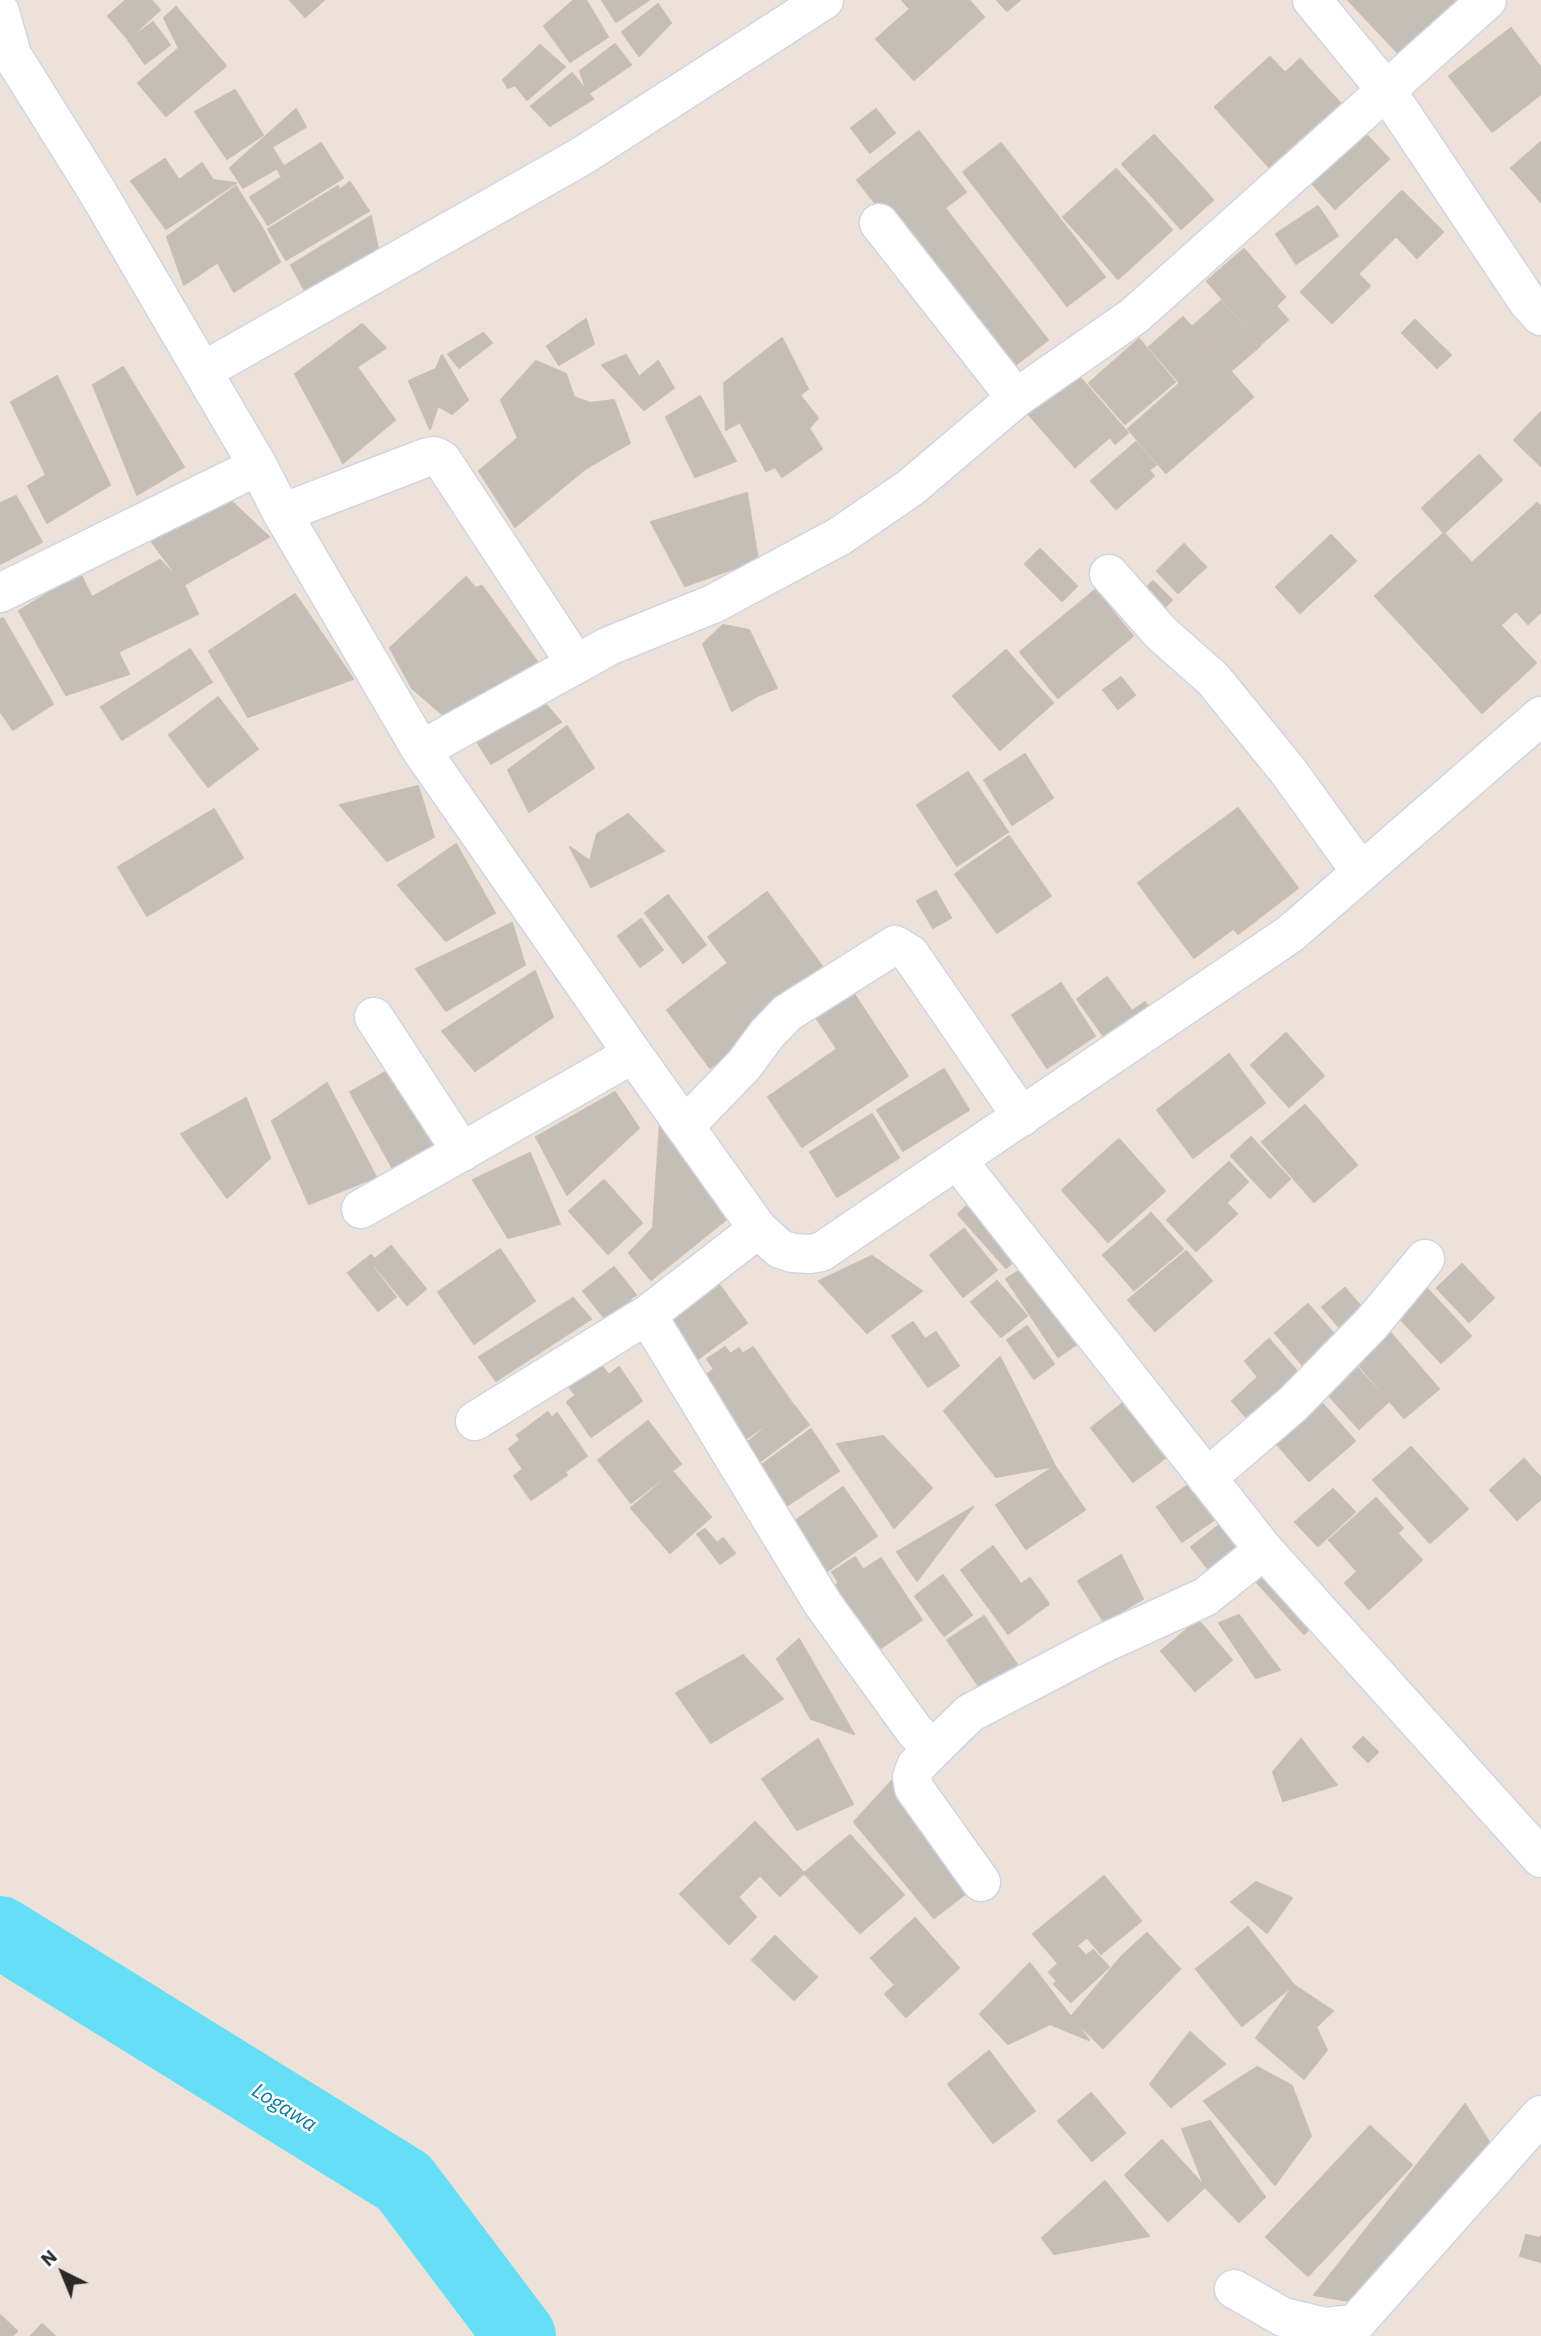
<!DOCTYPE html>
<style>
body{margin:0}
#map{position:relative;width:1541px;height:2336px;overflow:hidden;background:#ece2da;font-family:"IBM Plex Sans",sans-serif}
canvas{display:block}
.north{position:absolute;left:28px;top:2238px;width:70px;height:70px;-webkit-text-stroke:5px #fff;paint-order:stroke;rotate:317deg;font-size:19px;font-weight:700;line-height:28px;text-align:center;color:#292929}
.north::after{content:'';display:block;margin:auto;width:24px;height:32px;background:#292929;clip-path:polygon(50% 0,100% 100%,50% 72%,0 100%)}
</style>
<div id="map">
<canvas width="1541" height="2336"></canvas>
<div class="north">N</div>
</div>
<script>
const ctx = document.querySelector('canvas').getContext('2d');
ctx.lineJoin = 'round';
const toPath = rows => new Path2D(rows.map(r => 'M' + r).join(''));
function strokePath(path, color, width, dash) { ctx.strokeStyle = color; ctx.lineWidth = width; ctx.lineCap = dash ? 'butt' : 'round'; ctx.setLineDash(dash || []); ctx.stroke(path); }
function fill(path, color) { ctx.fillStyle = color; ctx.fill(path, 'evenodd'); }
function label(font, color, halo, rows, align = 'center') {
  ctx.font = font + ' "IBM Plex Sans",sans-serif'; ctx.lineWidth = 5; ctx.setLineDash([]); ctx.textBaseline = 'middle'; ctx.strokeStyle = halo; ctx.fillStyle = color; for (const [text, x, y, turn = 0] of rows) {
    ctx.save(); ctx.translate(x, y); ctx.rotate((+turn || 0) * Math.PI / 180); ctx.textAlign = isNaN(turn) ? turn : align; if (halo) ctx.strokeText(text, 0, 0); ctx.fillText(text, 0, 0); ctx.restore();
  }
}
const river = toPath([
 [0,1932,404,2182,520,2336]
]);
const building = toPath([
 [126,0,151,0,160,10,128,39,108,16,126,0],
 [290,0,324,0,305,17,290,0],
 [574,0,586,0,608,37,570,62,544,26,574,0],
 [602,0,649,0,616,22,602,0],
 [902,0,969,0,984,17,914,80,876,39,910,9,902,0],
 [997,0,1020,0,1007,11,997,0],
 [1348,0,1459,0,1400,55,1348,0],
 [658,4,671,23,639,56,622,32,658,4],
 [176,7,226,66,166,116,138,83,179,48,164,18,176,7],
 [153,22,170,45,145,64,128,40,153,22],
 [1511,28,1541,68,1541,94,1492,132,1449,76,1511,28],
 [615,44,631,65,588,94,580,71,615,44],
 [540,45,565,67,527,100,515,85,508,88,503,80,540,45],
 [1270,57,1285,73,1300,59,1340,103,1294,144,1240,84,1270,57],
 [572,73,593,99,550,126,531,106,572,73],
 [1240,84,1294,144,1269,167,1215,107,1240,84],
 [235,90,263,135,227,159,195,112,235,90],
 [296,109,306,127,272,147,283,165,243,188,230,168,296,109],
 [876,109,895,133,870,153,851,128,876,109],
 [919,131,966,192,945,208,1048,340,1006,372,857,180,919,131],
 [1363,131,1389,159,1335,209,1309,180,1363,131],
 [1154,135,1191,175,1159,204,1122,164,1154,135],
 [1541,142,1541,202,1511,168,1541,142],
 [321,143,343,178,268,225,250,197,282,177,278,170,321,143],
 [1001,143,1105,277,1067,306,963,172,1001,143],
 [165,159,179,180,202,163,213,180,236,183,166,229,131,181,165,159],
 [1116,169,1146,201,1092,249,1063,217,1116,169],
 [1191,175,1213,200,1181,229,1159,204,1191,175],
 [350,182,369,211,286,260,268,229,338,186,339,190,350,182],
 [236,186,264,231,184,285,167,237,236,186],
 [1402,191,1443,232,1417,258,1396,236,1358,274,1339,254,1402,191],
 [1146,201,1172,230,1118,279,1092,249,1146,201],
 [1318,206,1338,236,1296,264,1276,234,1318,206],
 [371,216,378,249,305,291,291,265,371,216],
 [264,231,280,262,234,292,218,263,264,231],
 [1244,249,1285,297,1276,306,1288,320,1261,344,1207,281,1244,249],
 [1339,254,1370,286,1332,323,1301,292,1339,254],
 [1221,301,1260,346,1232,370,1193,326,1221,301],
 [1183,317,1253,397,1166,473,1128,429,1180,383,1149,347,1183,317],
 [586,319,594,344,559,365,547,346,586,319],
 [1415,320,1451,355,1437,368,1402,333,1415,320],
 [362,324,386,348,357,367,395,420,343,463,295,374,362,324],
 [483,333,492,343,459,368,448,354,483,333],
 [782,338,808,389,800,395,818,418,809,428,822,449,782,477,775,467,766,471,740,422,726,430,724,383,782,338],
 [1139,339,1175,382,1125,424,1089,383,1139,339],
 [442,355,468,400,452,414,438,406,430,429,409,381,436,369,442,355],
 [626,355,639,377,658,361,674,388,644,410,602,365,626,355],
 [536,361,566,374,574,397,590,403,614,400,630,443,585,469,515,527,479,471,518,438,501,400,536,361],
 [123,367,184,467,137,495,93,385,123,367],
 [1071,367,1128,433,1115,444,1110,437,1075,467,1023,408,1071,367],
 [57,376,110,485,47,523,28,486,46,475,11,402,57,376],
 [700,396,736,461,695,477,666,417,700,396],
 [1541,412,1541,466,1514,440,1541,412],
 [1136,442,1156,465,1149,470,1154,476,1116,509,1091,481,1136,442],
 [1479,455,1502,480,1444,533,1422,508,1479,455],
 [747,493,758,560,685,586,651,522,747,493],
 [16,496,42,542,0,564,0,503,16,496],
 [232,502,269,537,184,585,148,537,232,502],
 [1537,503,1541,507,1541,612,1528,624,1472,563,1537,503],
 [1444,533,1516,611,1447,674,1375,596,1444,533],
 [1331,535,1356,561,1300,613,1276,587,1331,535],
 [1184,544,1206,567,1178,593,1157,571,1184,544],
 [1040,549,1077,586,1062,601,1025,564,1040,549],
 [160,560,184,585,198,614,118,652,92,597,160,560],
 [80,573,129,674,66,695,19,611,80,573],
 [466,577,475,588,482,586,539,664,450,721,412,688,390,648,466,577],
 [1153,581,1172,600,1163,609,1144,590,1153,581],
 [1095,590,1133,636,1058,698,1020,652,1095,590],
 [295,594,353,679,248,717,209,651,295,594],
 [3,618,53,704,13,730,0,711,0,620,3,618],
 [723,625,749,630,777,688,759,695,732,711,703,644,723,625],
 [1500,625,1536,663,1482,713,1447,674,1500,625],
 [190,649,212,682,122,740,101,707,190,649],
 [1006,650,1053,703,1000,750,953,696,1006,650],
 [1121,677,1135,695,1118,709,1103,690,1121,677],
 [533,690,561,722,491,764,469,729,533,690],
 [218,697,258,749,208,787,169,735,218,697],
 [567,726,594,768,529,812,508,770,567,726],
 [1025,754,1053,798,1012,825,984,780,1025,754],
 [968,772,1008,832,957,866,917,805,968,772],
 [418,786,434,837,387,861,340,805,418,786],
 [1238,808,1298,888,1238,934,1177,853,1238,808],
 [214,809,243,858,147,916,118,867,214,809],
 [628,814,664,851,591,887,570,847,590,861,597,834,628,814],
 [1009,836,1051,896,997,933,955,874,1009,836],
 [456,844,495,913,446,941,398,885,456,844],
 [1177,853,1234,928,1194,958,1138,883,1177,853],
 [936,891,951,918,933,928,917,901,936,891],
 [767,892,828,974,770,1018,708,937,767,892],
 [668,895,706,945,683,963,645,913,668,895],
 [641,919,663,950,640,967,618,936,641,919],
 [512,923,525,965,446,1011,416,969,512,923],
 [728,963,772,1021,710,1068,667,1010,728,963],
 [535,971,553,1017,475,1071,442,1031,535,971],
 [1107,977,1132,1011,1145,1002,1156,1018,1113,1049,1077,999,1107,977],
 [1061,983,1095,1036,1047,1068,1012,1015,1061,983],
 [854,994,908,1076,802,1147,768,1097,837,1049,817,1019,854,994],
 [1286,1033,1324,1076,1289,1107,1251,1065,1286,1033],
 [1229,1054,1265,1103,1193,1158,1157,1110,1229,1054],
 [944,1069,969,1110,903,1151,877,1110,944,1069],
 [389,1070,441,1146,392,1167,350,1092,389,1070],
 [327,1083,376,1177,309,1204,272,1121,327,1083],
 [615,1092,639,1128,567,1195,536,1137,615,1092],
 [246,1098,270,1158,227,1198,181,1134,246,1098],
 [1305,1105,1357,1165,1314,1202,1262,1142,1305,1105],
 [872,1114,899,1158,837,1197,810,1152,872,1114],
 [660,1123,728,1218,651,1280,629,1253,653,1228,660,1123],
 [1251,1137,1290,1179,1270,1198,1231,1156,1251,1137],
 [1119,1139,1165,1191,1108,1242,1062,1190,1119,1139],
 [530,1153,560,1224,508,1238,473,1180,530,1153],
 [1229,1162,1248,1182,1226,1203,1207,1182,1229,1162],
 [604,1180,642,1223,608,1254,569,1211,604,1180],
 [1207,1182,1237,1214,1196,1251,1167,1220,1207,1182],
 [976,1198,1024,1253,1006,1268,958,1214,976,1198],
 [1151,1213,1183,1249,1134,1290,1103,1255,1151,1213],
 [964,1229,997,1270,963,1297,930,1255,964,1229],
 [391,1246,426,1289,407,1305,375,1266,380,1262,376,1258,391,1246],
 [500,1249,535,1301,474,1344,438,1292,500,1249],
 [1186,1251,1212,1281,1155,1331,1128,1300,1186,1251],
 [371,1255,377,1262,372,1266,396,1297,378,1311,348,1273,371,1255],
 [872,1256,922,1291,867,1333,819,1281,872,1256],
 [1031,1263,1083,1340,1058,1357,1006,1279,1031,1263],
 [1462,1264,1494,1298,1469,1322,1437,1288,1462,1264],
 [614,1267,636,1295,630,1299,637,1309,613,1329,583,1291,614,1267],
 [713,1276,747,1323,691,1364,657,1316,713,1276],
 [997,1281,1027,1316,1001,1337,971,1302,997,1281],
 [1423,1284,1471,1336,1441,1363,1393,1311,1423,1284],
 [1345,1288,1368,1315,1345,1334,1322,1307,1345,1288],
 [573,1298,591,1319,496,1381,479,1357,573,1298],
 [1308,1304,1339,1340,1306,1369,1275,1333,1308,1304],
 [913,1322,925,1339,936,1332,959,1366,928,1387,892,1336,913,1322],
 [1027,1326,1054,1364,1034,1379,1007,1340,1027,1326],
 [1387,1329,1439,1389,1404,1418,1353,1358,1387,1329],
 [1269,1339,1307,1383,1257,1429,1232,1401,1258,1377,1245,1361,1269,1339],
 [725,1347,730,1354,739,1348,742,1354,753,1347,794,1406,741,1442,698,1381,714,1369,707,1359,725,1347],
 [1000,1357,1055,1466,996,1477,944,1411,1000,1357],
 [1352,1362,1388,1402,1359,1429,1322,1388,1352,1362],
 [601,1365,609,1375,619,1367,642,1401,591,1437,567,1402,576,1395,569,1387,601,1365],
 [1133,1395,1176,1450,1133,1482,1091,1428,1133,1395],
 [1321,1402,1355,1441,1309,1481,1275,1442,1321,1402],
 [794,1405,809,1425,747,1471,740,1448,794,1405],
 [548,1412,552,1418,557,1413,587,1456,565,1472,567,1475,531,1500,514,1476,523,1469,509,1449,520,1440,517,1435,548,1412],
 [648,1421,681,1464,631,1503,598,1460,648,1421],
 [811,1429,839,1471,782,1509,756,1469,811,1429],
 [883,1436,932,1488,894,1528,837,1444,883,1436],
 [1411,1447,1468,1509,1430,1543,1373,1480,1411,1447],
 [1524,1459,1541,1478,1541,1499,1517,1520,1490,1490,1524,1459],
 [1055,1466,1085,1510,1026,1549,996,1505,1055,1466],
 [673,1472,711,1517,670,1553,631,1508,673,1472],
 [1199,1477,1224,1513,1182,1542,1157,1507,1199,1477],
 [843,1487,877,1536,826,1572,792,1523,843,1487],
 [1333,1489,1355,1512,1318,1546,1295,1522,1333,1489],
 [1376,1498,1403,1528,1357,1571,1329,1540,1376,1498],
 [973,1507,917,1581,897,1552,973,1507],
 [1223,1522,1246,1553,1215,1578,1191,1547,1223,1522],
 [705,1529,717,1543,723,1538,735,1553,720,1564,697,1534,705,1529],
 [1398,1534,1422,1560,1369,1609,1345,1583,1398,1534],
 [993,1546,1021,1584,1030,1578,1049,1604,1008,1634,961,1570,993,1546],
 [1121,1555,1143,1599,1104,1622,1078,1581,1121,1555],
 [855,1557,863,1570,881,1558,922,1620,865,1659,823,1594,839,1583,832,1572,855,1557],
 [1270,1561,1322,1617,1304,1634,1252,1577,1270,1561],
 [943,1575,972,1615,944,1636,915,1596,943,1575],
 [1239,1615,1280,1670,1256,1678,1219,1623,1239,1615],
 [984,1616,1018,1666,982,1691,947,1640,984,1616],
 [1198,1620,1232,1660,1195,1691,1161,1651,1198,1620],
 [799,1639,854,1734,811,1719,777,1659,799,1639],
 [743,1655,783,1699,711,1743,676,1693,743,1655],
 [1363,1737,1378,1752,1368,1762,1353,1747,1363,1737],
 [818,1739,853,1804,797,1830,762,1779,818,1739],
 [1301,1739,1337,1785,1283,1801,1273,1772,1301,1739],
 [900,1772,978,1884,934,1918,854,1822,900,1772],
 [755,1822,804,1873,780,1896,760,1875,738,1897,756,1917,729,1944,680,1894,755,1822],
 [850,1835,904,1895,860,1933,804,1873,850,1835],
 [1104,1876,1141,1921,1101,1954,1087,1937,1057,1962,1033,1934,1104,1876],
 [1256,1882,1292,1898,1267,1933,1231,1902,1256,1882],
 [915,1918,959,1968,906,2017,885,1994,895,1985,871,1958,915,1918],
 [1248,1927,1294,1985,1242,2026,1196,1969,1248,1927],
 [1147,1933,1180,1969,1103,2048,1071,2017,1122,1956,1147,1933],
 [775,1936,817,1977,794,2000,752,1960,775,1936],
 [1077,1946,1086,1956,1093,1950,1109,1967,1071,2002,1054,1984,1057,1981,1049,1972,1077,1946],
 [1030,1963,1071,2017,1089,2040,1050,2024,1008,2044,980,2014,1030,1963],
 [1294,1985,1333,2011,1316,2027,1327,2050,1304,2079,1256,2038,1294,1985],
 [1190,2032,1225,2064,1171,2107,1150,2084,1190,2032],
 [989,2051,1035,2111,993,2143,948,2084,989,2051],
 [1257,2067,1292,2086,1311,2136,1275,2185,1204,2101,1257,2067],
 [1091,2093,1125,2133,1092,2161,1058,2121,1091,2093],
 [1465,2104,1491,2145,1349,2301,1314,2295,1465,2104],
 [1210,2121,1265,2197,1239,2222,1205,2187,1182,2129,1210,2121],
 [1370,2126,1412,2165,1308,2276,1266,2237,1370,2126],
 [1162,2140,1205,2187,1168,2221,1125,2175,1162,2140],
 [1105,2181,1149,2236,1054,2254,1042,2238,1105,2181],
 [1526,2235,1540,2238,1541,2236,1541,2262,1520,2256,1526,2235],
 [0,2315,17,2331,12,2336,0,2336,0,2315],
 [42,2324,55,2336,31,2336,42,2324]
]);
const street = toPath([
 [1312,0,1386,90,1528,302,1541,316],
 [0,12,12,55,97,191,258,466,282,513,421,750,633,1054,758,1229,780,1249,793,1253,810,1254,821,1252,1290,934,1541,716],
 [879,223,1016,398],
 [203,371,582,156,824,0],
 [282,513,425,458,435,456,442,460,576,664],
 [1109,574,1161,633,1213,679,1288,771,1361,872],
 [0,593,258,466],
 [421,750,609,646,713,604,840,536,910,488,1016,398,1134,316,1487,0],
 [374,1017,462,1152],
 [685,1126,744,1065,767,1034,787,1013,895,945,910,954,1022,1117],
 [957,1160,1264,1550,1541,1858],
 [361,1209,633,1054],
 [647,1315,823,1604,914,1730,932,1750,970,1713,1102,1644,1205,1597,1264,1550],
 [475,1421,647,1315,758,1229],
 [1207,1478,1294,1403,1372,1323,1425,1259],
 [932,1750,916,1766,912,1777,914,1788,981,1882],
 [1234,2289,1283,2317,1325,2327,1355,2324,1541,2115]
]);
const waterNames = [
 ["Logawa",284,2108,32]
];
strokePath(river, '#66def6', 72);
fill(building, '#c4beb6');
strokePath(building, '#c8beb3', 2);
strokePath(street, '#cfd5e3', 41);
strokePath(street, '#fff', 38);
label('italic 21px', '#057ba1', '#fff', waterNames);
</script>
